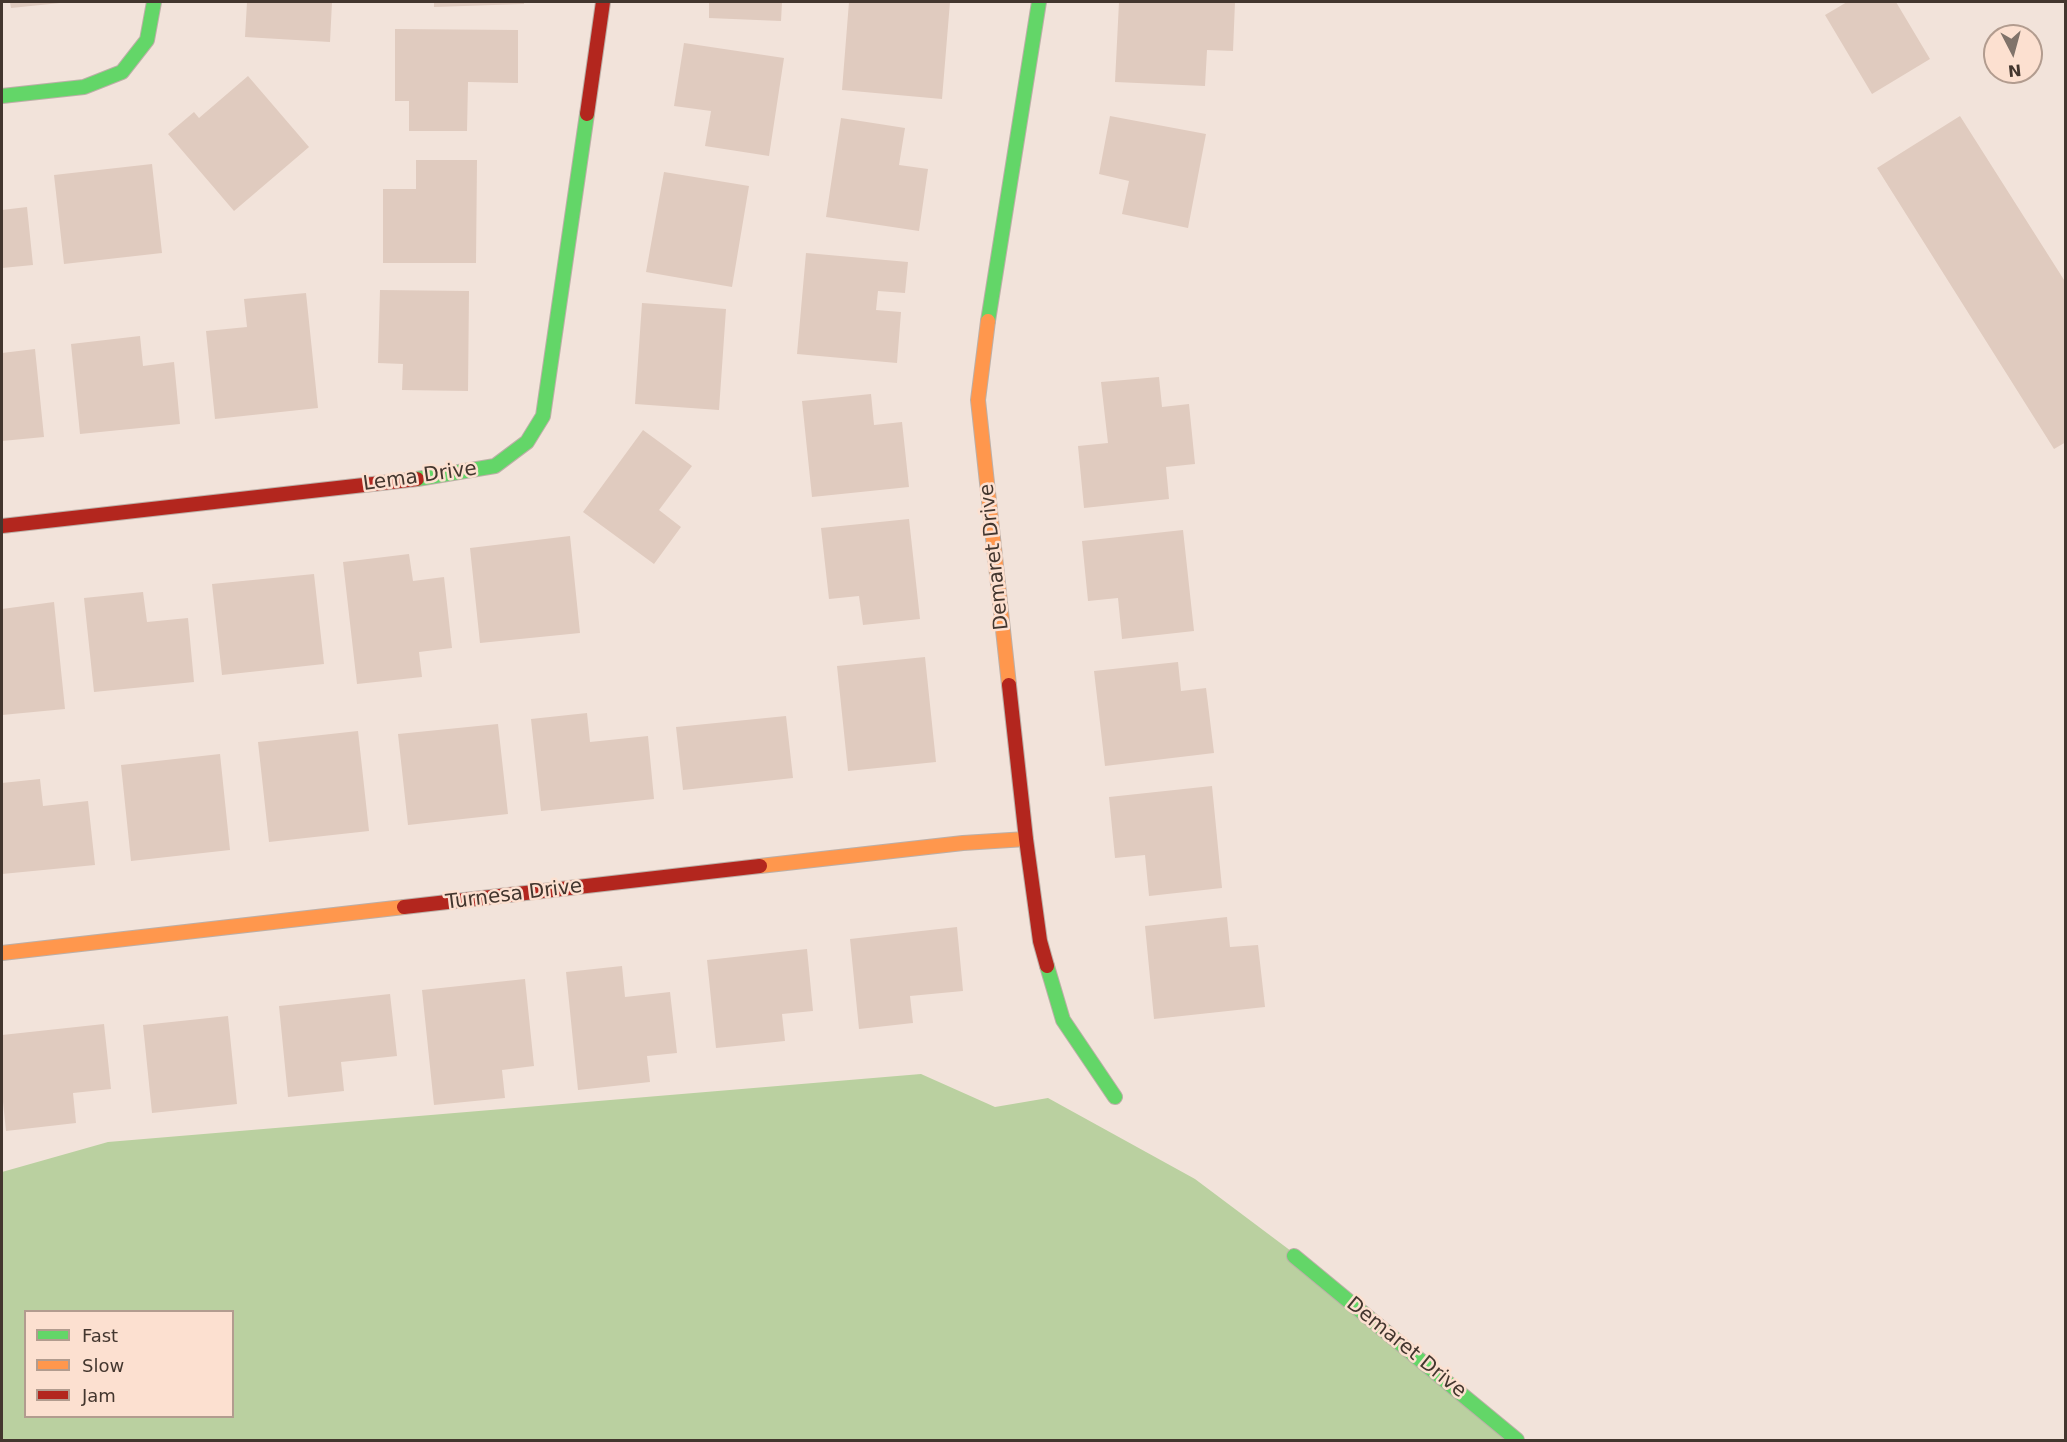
<!DOCTYPE html>
<style>
body{margin:0}
#map{position:relative;width:2067px;height:1442px;overflow:hidden;background:#f2e3da;font-family:"DejaVu Sans",sans-serif}
canvas{display:block}
.frame{position:absolute;inset:0;border:3px solid #43362e;pointer-events:none}
.legend{position:absolute;left:24px;top:1310px;width:210px;height:108px;box-sizing:border-box;background:#fce0d0;border:2px solid #b29c8f;margin:0;padding:8px 10px;list-style:none;font-size:18px;color:#43362e}
.legend li{display:flex;align-items:center;gap:12px;height:30px}
.legend b{width:30px;border:2px solid #b29c8f}
.north{position:absolute;left:1983px;top:24px;width:60px;height:60px;box-sizing:border-box;background:#fce0d0;border:2px solid #b29c8f;border-radius:50%;rotate:174deg;font-size:16px;font-weight:700;line-height:24px;text-align:center;color:#43362e}
.north::after{content:'';display:block;margin:auto;width:21px;height:27px;background:#80736a;clip-path:polygon(50% 0,100% 100%,50% 72%,0 100%)}
</style>
<div id="map">
<canvas width="2067" height="1442"></canvas>
<div class="frame"></div>
<ul class="legend">
<li><b style="height:8px;background:#63d668"></b>Fast</li>
<li><b style="height:8px;background:#ff974d"></b>Slow</li>
<li><b style="height:8px;background:#b3261e"></b>Jam</li>
</ul>
<div class="north">N</div>
</div>
<script>
const ctx = document.querySelector('canvas').getContext('2d');
ctx.lineJoin = 'round';
function fill(path, color) { ctx.fillStyle = color; ctx.fill(path, 'evenodd'); }
const toPath = rows => new Path2D(rows.map(r => 'M' + r).join(''));
function strokePath(path, color, width, dash) { ctx.strokeStyle = color; ctx.lineWidth = width; ctx.lineCap = dash ? 'butt' : 'round'; ctx.setLineDash(dash || []); ctx.stroke(path); }
function label(font, color, halo, rows, align = 'center') {
  ctx.font = font + ' "DejaVu Sans",sans-serif'; ctx.lineWidth = 5; ctx.setLineDash([]); ctx.textBaseline = 'middle'; ctx.strokeStyle = halo; ctx.fillStyle = color; for (const [text, x, y, turn = 0] of rows) {
    ctx.save(); ctx.translate(x, y); ctx.rotate((+turn || 0) * Math.PI / 180); ctx.textAlign = isNaN(turn) ? turn : align; if (halo) ctx.strokeText(text, 0, 0); ctx.fillText(text, 0, 0); ctx.restore();
  }
}
const forest = toPath([
 [921,1074,995,1107,1048,1098,1195,1179,1303,1260,1511,1440,2,1440,2,1172,108,1142],
 [26,1312,232,1312,232,1416,26,1416]
]);
const building = toPath([
 [10,2,60,2,60,3,11,8],
 [247,2,332,2,330,42,245,37],
 [434,2,524,2,524,4,434,7],
 [709,2,782,2,781,21,709,18],
 [849,2,950,2,942,99,842,90],
 [1119,2,1235,2,1233,51,1207,50,1205,86,1115,82],
 [1847,2,1896,2,1930,59,1872,94,1825,15],
 [395,29,518,30,518,83,468,82,467,131,409,131,409,101,395,101],
 [684,43,784,58,769,156,705,146,711,111,674,106],
 [248,76,309,147,234,211,168,134,194,112,199,118],
 [1110,116,1206,134,1188,228,1122,214,1129,181,1099,174],
 [1960,116,2066,283,2066,442,2054,449,1877,168],
 [841,118,905,128,899,165,928,169,919,231,826,217],
 [416,160,477,160,476,263,383,263,383,189,416,189],
 [152,164,162,253,64,264,54,175],
 [664,172,749,186,732,287,646,272],
 [27,207,33,265,2,268,2,210],
 [806,253,908,262,905,293,878,291,876,310,901,312,897,363,797,354],
 [380,290,469,291,468,391,402,390,403,364,378,363],
 [306,293,318,408,215,419,206,331,247,327,244,299],
 [642,303,726,309,719,410,635,404],
 [140,336,143,366,174,362,180,424,80,434,71,344],
 [35,349,44,437,2,441,2,353],
 [1159,377,1162,407,1189,404,1195,464,1166,467,1169,499,1084,508,1078,446,1108,443,1101,382],
 [871,394,874,425,902,422,909,487,812,497,802,401],
 [643,430,692,466,659,510,681,527,654,564,583,512],
 [909,519,920,619,863,625,859,596,829,599,821,528],
 [1183,530,1194,631,1122,639,1118,598,1088,601,1082,541],
 [570,536,580,633,480,643,470,548],
 [409,554,413,581,444,577,452,648,419,652,422,677,357,684,343,562],
 [314,574,324,664,222,675,212,584],
 [143,592,147,622,188,618,194,682,94,692,84,598],
 [54,602,65,709,2,715,2,609],
 [925,657,936,762,848,771,837,666],
 [1178,662,1181,691,1206,688,1214,753,1105,766,1094,671],
 [587,713,590,742,648,736,654,799,541,811,531,719],
 [786,716,793,778,683,790,676,727],
 [498,724,508,814,408,825,398,734],
 [358,731,369,831,269,842,258,742],
 [220,754,230,850,131,861,121,765],
 [40,779,43,806,88,801,95,865,2,874,2,783],
 [1212,786,1222,888,1149,896,1145,855,1115,858,1109,797],
 [1227,917,1230,947,1258,945,1265,1007,1154,1019,1145,926],
 [957,927,963,991,910,996,913,1023,859,1029,850,939],
 [807,949,813,1011,782,1014,785,1041,716,1048,707,960],
 [622,966,625,997,670,992,677,1053,647,1056,650,1082,578,1090,566,972],
 [525,979,534,1066,502,1070,505,1098,434,1105,422,990],
 [390,994,397,1056,341,1062,344,1091,288,1097,279,1006],
 [228,1016,237,1104,152,1113,143,1025],
 [104,1024,111,1089,73,1093,76,1123,6,1131,2,1092,2,1035]
]);
const fast = toPath([
 [2,96,84,87,122,72,147,40,154,2],
 [988,321,1039,2],
 [417,479,495,466,527,442,543,416,587,114],
 [1047,966,1063,1020,1115,1097],
 [1294,1256,1517,1440]
]);
const slow = toPath([
 [988,321,978,400,1009,685],
 [760,866,963,843,1026,839],
 [2,953,404,907]
]);
const jam = toPath([
 [587,114,603,2],
 [2,526,417,479],
 [1009,685,1026,839,1040,941,1047,966],
 [404,907,760,866]
]);
const streetNames = [
 ["Lema Drive",420,477,-8],
 ["Demaret Drive",995,557,-96],
 ["Turnesa Drive",514,895,-7],
 ["Demaret Drive",1406,1348,39]
];
fill(forest, '#bad0a0');
fill(building, '#e0cbbf');
strokePath(fast, '#bcafa7', 16);
strokePath(slow, '#bcafa7', 16);
strokePath(jam, '#bcafa7', 16);
strokePath(fast, '#63d668', 14);
strokePath(slow, '#ff974d', 14);
strokePath(jam, '#b3261e', 14);
label('20px', '#43362e', '#fce0d0', streetNames);
</script>
